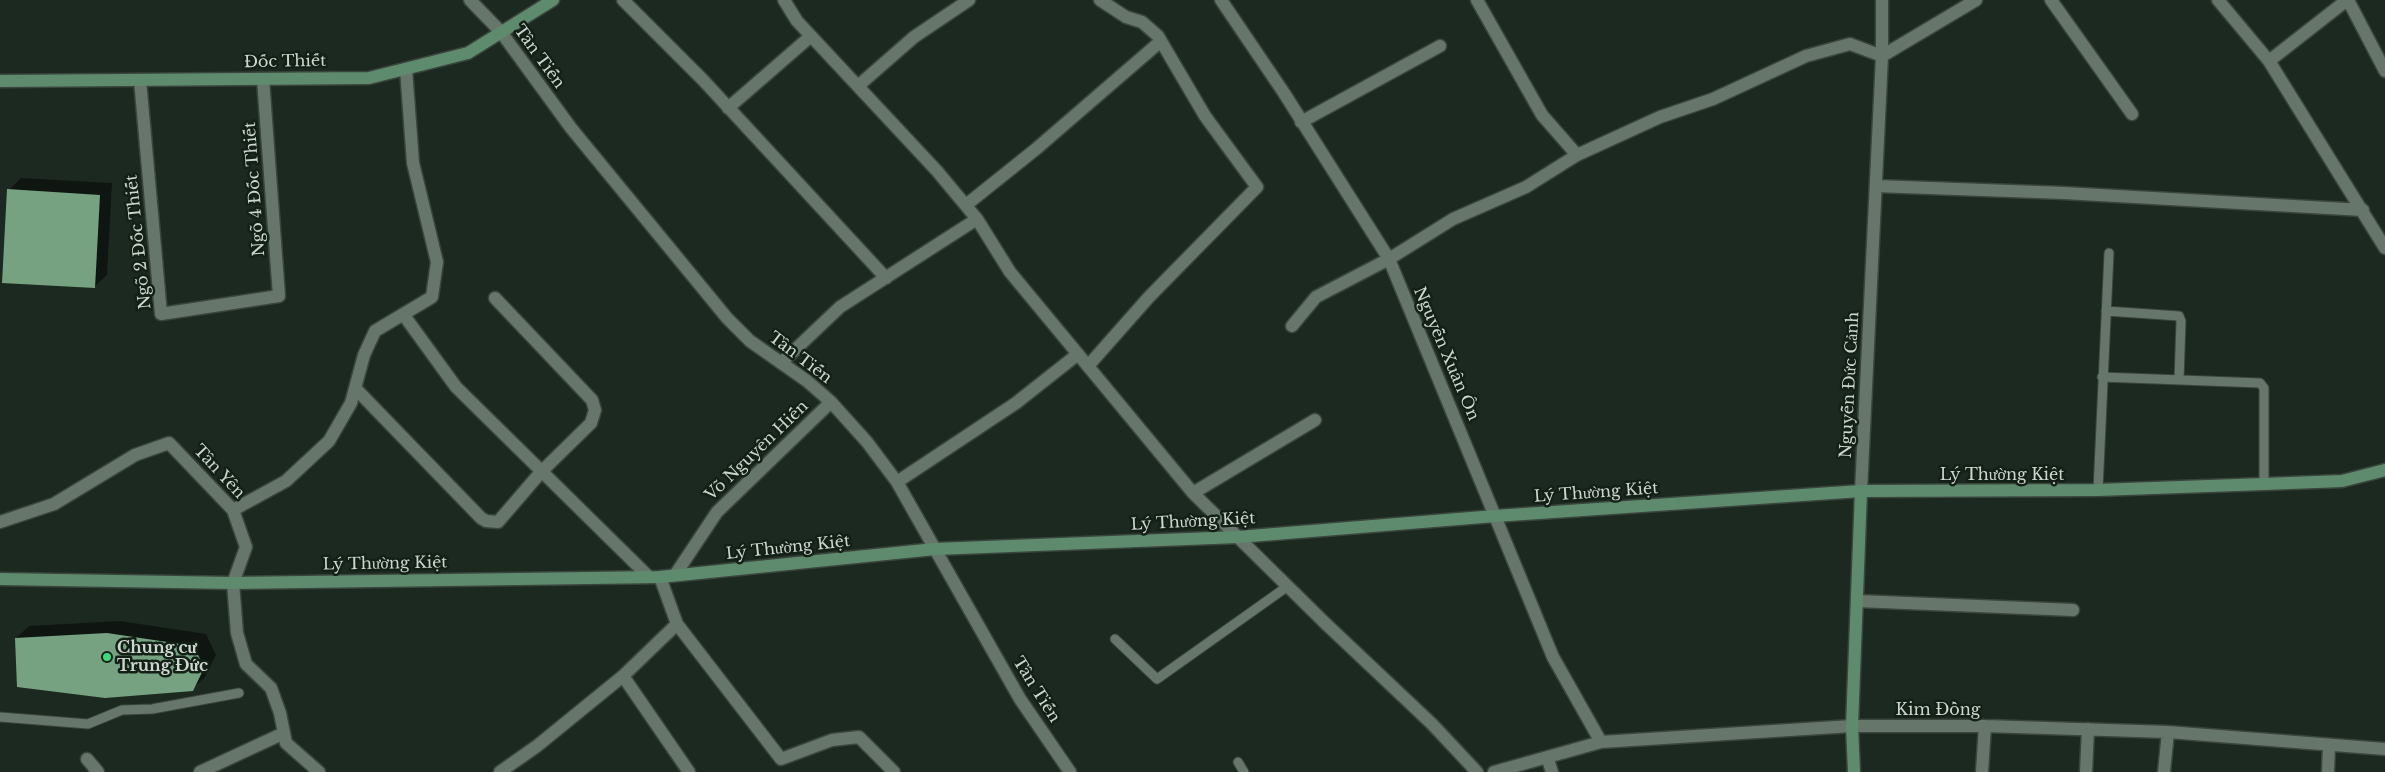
<!DOCTYPE html>
<meta charset="utf-8">
<style>
body{margin:0}
canvas{display:block;background:#1c2920}
</style>
<canvas width="2385" height="772"></canvas>
<script>
const ctx = document.querySelector('canvas').getContext('2d');
ctx.lineJoin = 'round';
function fill(path, color) { ctx.fillStyle = color; ctx.fill(path, 'evenodd'); }
const toPath = rows => new Path2D(rows.map(r => 'M' + r).join(''));
function strokePath(path, color, width, dash) { ctx.strokeStyle = color; ctx.lineWidth = width; ctx.lineCap = dash ? 'butt' : 'round'; ctx.setLineDash(dash || []); ctx.stroke(path); }
function label(font, color, halo, rows, align = 'center') {
  ctx.font = font + ' "Libre Baskerville",serif'; ctx.lineWidth = 5; ctx.setLineDash([]); ctx.textBaseline = 'middle'; ctx.strokeStyle = halo; ctx.fillStyle = color; for (const [text, x, y, turn = 0] of rows) {
    ctx.save(); ctx.translate(x, y); ctx.rotate((+turn || 0) * Math.PI / 180); ctx.textAlign = isNaN(turn) ? turn : align; if (halo) ctx.strokeText(text, 0, 0); ctx.fillText(text, 0, 0); ctx.restore();
  }
}
const shadow = toPath([
 [21,178,112,183,107,275,94,287,9,190],
 [120,621,206,634,216,655,205,677,192,689,16,638,29,626]
]);
const building = toPath([
 [7,189,100,195,95,288,2,283],
 [107,633,194,646,204,668,193,691,105,698,17,687,15,638]
]);
const lane = toPath([
 [2106,311,2179,316,2181,321,2179,380],
 [2102,377,2260,383,2264,388,2264,484],
 [2098,490,2109,253],
 [1115,639,1157,679,1288,586],
 [0,717,88,724,122,710,152,709,239,693],
 [1238,762,1244,772]
]);
const street = toPath([
 [470,0,501,32,571,128,727,318,750,341,807,381,831,402,867,442,897,482,1020,699,1070,772],
 [623,0,703,80,886,278],
 [784,0,797,21,937,171,977,219,1010,272,1193,493,1325,623,1432,724,1477,772],
 [1221,0,1284,93,1389,259,1553,657,1601,742],
 [1477,0,1542,115,1577,155],
 [2051,0,2132,114],
 [2218,0,2269,61,2385,248],
 [2348,0,2385,71],
 [2269,61,2347,0],
 [140,80,161,314,279,296,263,79],
 [858,86,914,37,969,0],
 [728,108,811,36],
 [1301,122,1440,46],
 [1876,186,2064,193,2363,210],
 [966,205,1036,149,1161,41],
 [403,314,456,387,647,575],
 [1292,326,1316,297,1389,259,1453,219,1526,187,1577,155,1660,117,1713,99,1806,56,1850,44,1882,56,1976,0],
 [781,363,840,307,977,219],
 [1088,366,1149,297,1257,187,1205,116,1158,36,1142,22,1126,17,1100,0],
 [355,388,481,518,486,521,498,522,541,472,591,423,595,410,592,400,495,298],
 [897,482,1016,403,1078,354],
 [1861,491,1882,56,1882,0],
 [1193,493,1315,420],
 [233,510,286,481,329,441,351,403,364,355,375,331,432,297,437,262,413,163,406,69],
 [0,522,54,504,135,455,169,443,233,510,246,547,233,583,237,633,246,664,271,688,280,713,286,743,319,772],
 [675,575,717,512,831,402],
 [660,577,677,624,781,759,832,740,859,737,894,772],
 [1858,601,2073,610],
 [623,676,689,772],
 [1547,757,1552,772],
 [87,759,98,772],
 [200,772,284,733],
 [500,772,537,746,623,676,677,624],
 [1494,772,1601,742,1852,726,1985,726,2168,732,2385,749],
 [1982,772,1985,726],
 [2086,772,2088,729],
 [2164,772,2168,732],
 [2328,772,2329,745]
]);
const secondary = toPath([
 [0,81,369,78,468,53,553,0],
 [0,579,233,583,660,577,935,549,1238,537,1495,516,1861,491,2098,490,2264,484,2342,481,2385,470],
 [1854,772,1852,726,1861,491]
]);
const markers = [
 [107,657,5,"#42d77c"]
];
const streetNames = [
 ["Tân Tiến",539,57,54],
 ["Đốc Thiết",285,62,-1],
 ["Ngõ 4 Đốc Thiết",255,189,-94],
 ["Ngõ 2 Đốc Thiết",139,242,-96],
 ["Nguyễn Xuân Ôn",1446,354,67],
 ["Tân Tiến",800,358,37],
 ["Nguyễn Đức Cảnh",1850,385,-87],
 ["Võ Nguyên Hiến",757,451,-44],
 ["Tân Yên",219,472,47],
 ["Lý Thường Kiệt",2002,475],
 ["Lý Thường Kiệt",1596,493,-4],
 ["Lý Thường Kiệt",1193,522,-3],
 ["Lý Thường Kiệt",788,548,-6],
 ["Lý Thường Kiệt",385,564,-1],
 ["Tân Tiến",1036,690,58],
 ["Kim Đồng",1938,710]
];
const poiNames = [
 ["Chung cư",117,648],
 ["Trung Đức",117,666]
];
fill(shadow, '#0007');
fill(building, '#77a282');
strokePath(lane, '#3a453d', 11);
strokePath(street, '#3a453d', 15);
strokePath(secondary, '#3a453d', 15);
strokePath(lane, '#67766b', 9);
strokePath(street, '#67766b', 12);
strokePath(secondary, '#5e8b6d', 12);
for (const [x, y, r, color] of markers) { const dot = new Path2D(); dot.arc(x, y, r, 0, 2 * Math.PI); ctx.fillStyle = color; ctx.fill(dot); strokePath(dot, '#132016', 2); }
label('16px', '#ced6d0', '#132016', streetNames);
label('bold 16px', '#ced6d0', '#132016', poiNames, 'left');
</script>
